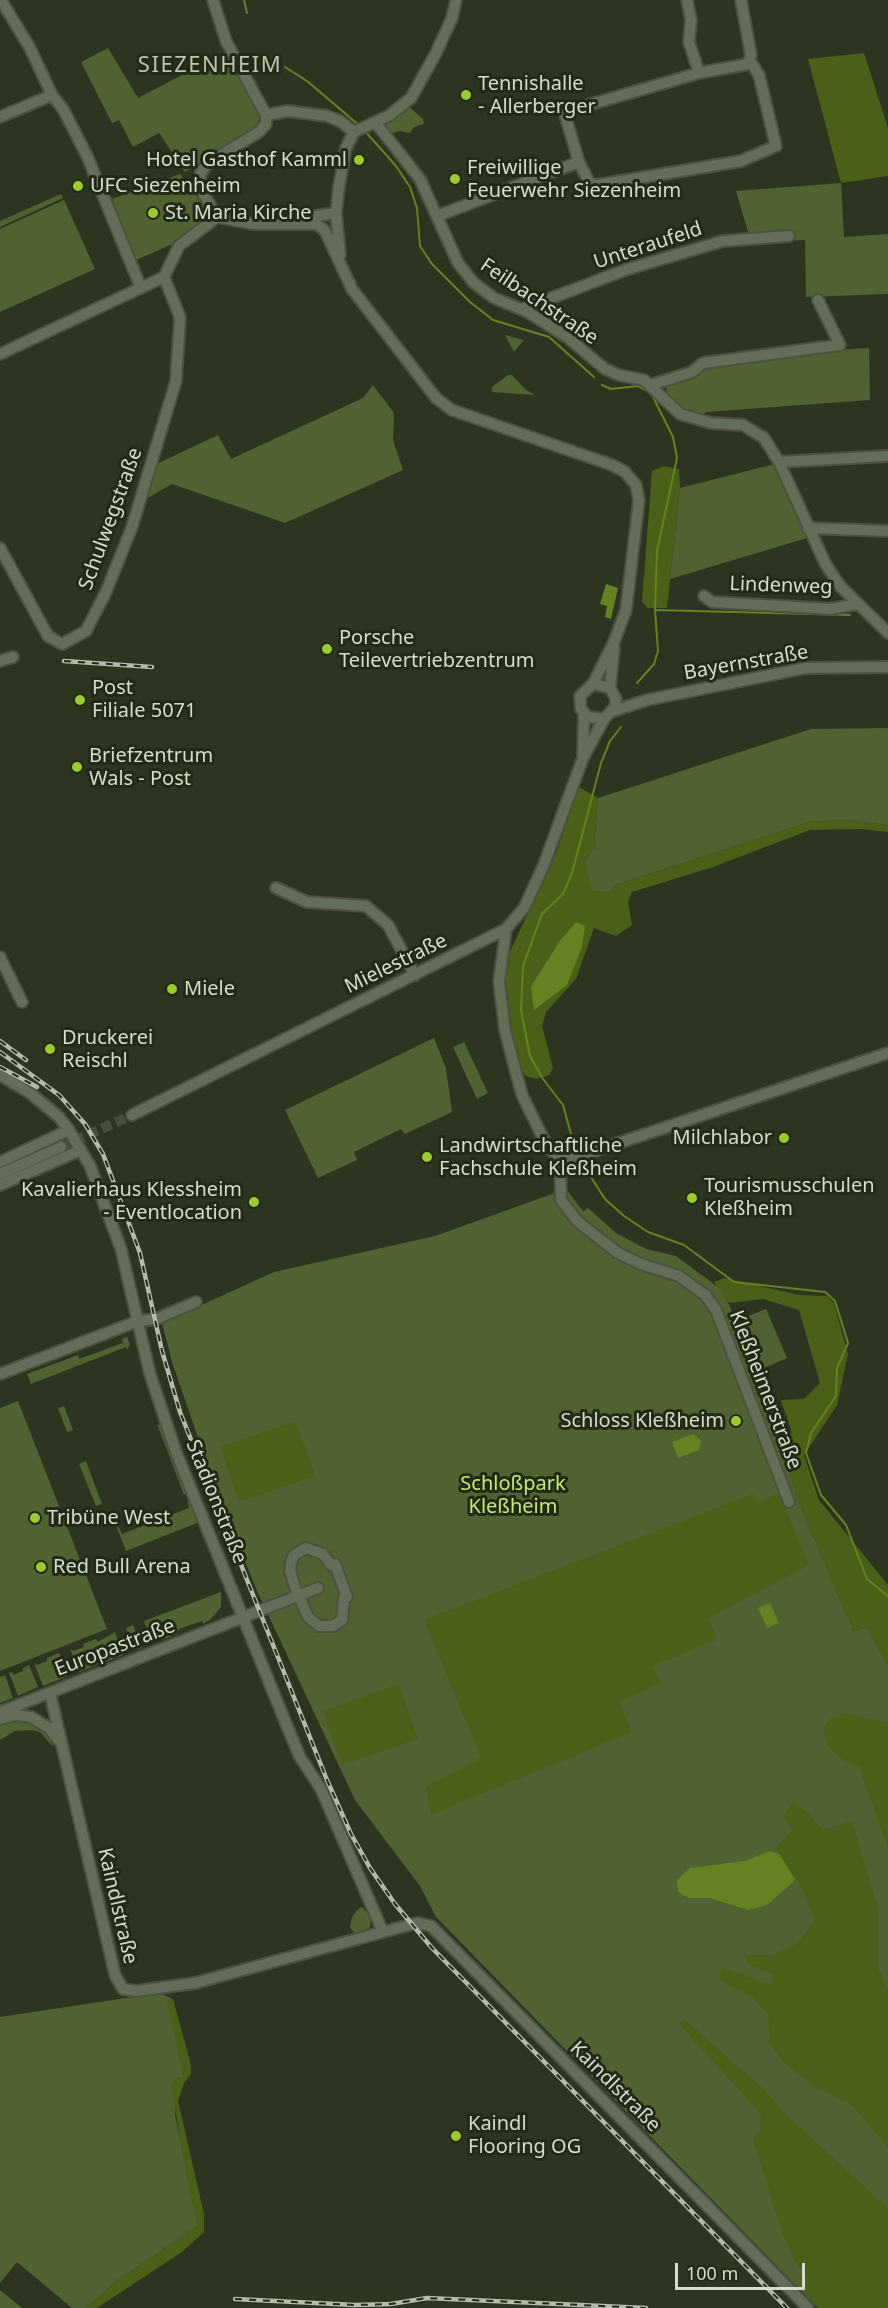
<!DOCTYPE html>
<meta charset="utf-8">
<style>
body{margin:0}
#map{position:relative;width:888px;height:2308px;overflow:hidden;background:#2d3521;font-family:"Noto Sans",sans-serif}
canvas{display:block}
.scale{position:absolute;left:675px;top:2263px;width:130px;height:27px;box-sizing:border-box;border:3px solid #d6dbce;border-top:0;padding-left:8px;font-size:18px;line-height:21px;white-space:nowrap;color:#d6dbce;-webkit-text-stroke:4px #232b17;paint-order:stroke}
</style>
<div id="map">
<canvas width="888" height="2308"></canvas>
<div class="scale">100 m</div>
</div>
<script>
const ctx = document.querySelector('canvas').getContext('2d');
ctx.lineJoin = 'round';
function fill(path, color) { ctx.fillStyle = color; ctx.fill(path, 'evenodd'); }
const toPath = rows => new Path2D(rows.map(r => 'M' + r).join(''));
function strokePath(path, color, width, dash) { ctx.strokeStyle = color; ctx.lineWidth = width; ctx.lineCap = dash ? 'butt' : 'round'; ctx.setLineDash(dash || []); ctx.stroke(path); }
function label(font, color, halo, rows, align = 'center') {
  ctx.font = font + ' "Noto Sans",sans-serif'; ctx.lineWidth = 6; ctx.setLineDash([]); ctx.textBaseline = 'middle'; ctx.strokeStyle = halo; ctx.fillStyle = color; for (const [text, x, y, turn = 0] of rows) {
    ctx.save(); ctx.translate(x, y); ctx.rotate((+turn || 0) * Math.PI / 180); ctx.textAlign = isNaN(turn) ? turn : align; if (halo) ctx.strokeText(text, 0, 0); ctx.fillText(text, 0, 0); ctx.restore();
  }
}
const green = toPath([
 [108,48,138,98,224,53,254,105,260,117,258,122,254,129,185,172,159,133,133,147,119,120,112,123,81,62],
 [407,105,423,119,424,124,414,127,410,133,400,131,393,133,394,139,387,130,386,124],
 [180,174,208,212,205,221,179,241,134,261,112,199],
 [841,183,844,237,888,234,888,294,806,297,805,240,751,242,736,191],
 [61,194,63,198,0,227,0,221],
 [64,200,95,269,0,312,0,229],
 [505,335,524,340,514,352],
 [869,348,870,400,706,412,700,417,685,411,667,395,666,385,704,367,787,353],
 [508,375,512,375,526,390,535,395,492,392,492,387],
 [373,385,394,413,393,440,403,470,285,523,172,484,146,499,146,469,218,435,231,459,363,398],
 [775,464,807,538,670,579,680,488],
 [888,728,888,825,846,820,809,822,616,885,609,893,592,891,584,862,594,848,598,798,811,729],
 [434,1038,446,1068,452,1112,405,1134,401,1129,354,1152,357,1160,318,1178,285,1110],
 [464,1042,488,1093,477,1099,453,1047],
 [566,1189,583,1211,588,1208,616,1233,646,1249,676,1256,722,1290,760,1371,763,1370,768,1382,779,1438,799,1503,854,1631,866,1627,888,1641,888,2308,818,2308,436,1917,420,1886,355,1800,258,1593,219,1498,173,1365,162,1323,274,1272,435,1236],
 [766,1309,787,1358,762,1369,741,1319],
 [127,1337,130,1345,127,1349,126,1347,31,1384,27,1374,78,1355,79,1359,123,1343,122,1339],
 [18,1401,107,1629,0,1671,0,1408],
 [64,1406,73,1430,67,1432,58,1408],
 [160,1423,187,1492,184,1495,158,1426],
 [86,1461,102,1504,96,1506,79,1464],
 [187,1502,192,1504,197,1523,126,1551,110,1510,122,1534,189,1508],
 [221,1592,221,1607,211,1619,203,1624,202,1621,179,1629,177,1634,162,1640,159,1638,152,1641,144,1621],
 [133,1625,142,1648,134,1650,126,1628],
 [115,1632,123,1655,79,1672,70,1649,73,1651,84,1647,83,1644,96,1639,98,1642],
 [59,1653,68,1676,43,1686,34,1663,37,1665,47,1661,47,1658],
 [29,1665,38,1687,18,1696,9,1673,12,1672,13,1675,23,1671,23,1668],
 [5,1675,13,1698,0,1703,0,1677],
 [5,1720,25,1720,35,1724,48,1734,52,1746,40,1732,32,1730,15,1731,0,1740,0,1722],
 [362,1907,371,1916,370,1927,363,1932,354,1933,350,1927,352,1917,357,1910],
 [159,1993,173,1999,168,2001,184,2077,175,2079,175,2115,198,2226,118,2280,86,2308,72,2308,17,2262,0,2283,0,2017],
 [0,2290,22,2308,0,2308]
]);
const forest = toPath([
 [864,53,888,128,888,176,841,183,808,59],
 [664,466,679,469,680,488,667,608,648,608,642,602,652,471],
 [579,787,598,798,594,848,584,862,593,891,609,893,616,885,809,822,846,820,888,825,888,832,862,829,810,830,713,867,632,892,628,902,632,925,616,936,594,928,576,979,546,1012,542,1026,553,1068,549,1075,536,1079,526,1076,520,1069,504,1001,504,974,506,960,555,856],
 [724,1278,799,1295,827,1296,834,1303,848,1354,837,1405,804,1455,819,1500,888,1585,888,1667,866,1627,854,1631,799,1503,779,1438,792,1433,781,1400,804,1399,820,1383,799,1310,763,1299,729,1303,714,1282],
 [296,1421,315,1476,239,1502,220,1447],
 [779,1493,809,1565,709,1618,716,1640,653,1666,661,1683,619,1702,632,1732,431,1815,426,1787,481,1758,424,1620,753,1494,759,1502],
 [399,1684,418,1739,342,1765,323,1711],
 [846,1713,888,1723,888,1848,859,1767,844,1761,828,1746,823,1729,830,1719],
 [793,1801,807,1812,823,1830,852,1821,878,1908,878,1967,888,1991,888,2148,853,2106,812,2085,784,2063,770,2044,768,2014,752,1997,720,1980,721,1967,771,1985,773,1974,748,1964,744,1955,772,1955,798,1943,815,1919,799,1883,775,1848,792,1831,784,1816],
 [173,1999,191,2065,191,2074,184,2083,178,2101,204,2214,204,2232,182,2252,97,2308,86,2308,118,2280,198,2226,185,2168,171,2084,175,2079,184,2077,167,2001],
 [684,2019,765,2090,782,2111,888,2208,888,2308,819,2308,802,2290,809,2281,792,2256,783,2235,753,2140,760,2127,761,2114,679,2024]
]);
const water = toPath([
 [606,584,618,588,611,619,605,617,607,606,600,604],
 [576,922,585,926,582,947,567,985,534,1010,531,987,559,942],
 [693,1434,701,1440,699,1450,678,1458,672,1442],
 [770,1603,779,1623,767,1628,758,1608],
 [770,1851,779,1854,795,1880,767,1905,748,1910,710,1898,689,1898,678,1892,677,1880,690,1868,745,1861]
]);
const stream = toPath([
 [244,0,247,13],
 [285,67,307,81,360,126],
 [364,130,396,166,410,187,417,208,420,246,432,264,470,302,493,320,549,337,594,377],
 [602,385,611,389,638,386,651,393,673,437,677,458,657,551,655,610,658,651,654,664,637,683],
 [655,610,850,615],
 [576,1152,563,1105,543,1079,530,1056,521,1010,523,966,542,914,563,894,572,873,601,763,610,741,621,727],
 [580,1160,605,1199,624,1216,648,1232,684,1245,734,1282,825,1292,835,1301,848,1343,837,1368,836,1396,811,1433,806,1453,821,1495,846,1525,867,1579,888,1596]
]);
const minorTunnel = toPath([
 [61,1147,132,1115]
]);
const minor = toPath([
 [1,0,30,48,52,95,63,109,87,156,141,288],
 [213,0,226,41,266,115,266,124,259,132,211,161,201,172,199,186,217,217],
 [687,0,691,20,689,42,699,73],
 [266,115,288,111,327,116,340,121,354,132],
 [0,117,52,95],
 [375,122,420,179,458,263,474,283,494,298,528,312,567,337,605,369,619,375,644,380,680,414,711,423,743,425,764,438,779,462,826,565,841,587,888,633],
 [354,132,390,115,411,98,436,53,452,18,456,0],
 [579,162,590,184,597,185,741,161,776,146,759,75,750,61],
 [437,216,579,162,564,112,699,73,748,64,751,55,741,0],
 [217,217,253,224,317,224,325,231,352,289,436,398,452,410,612,465,625,472,636,485,639,500,626,610,614,642,593,684],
 [298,222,302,218,336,213],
 [340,255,336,213,339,186,346,148,354,132],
 [522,309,628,269,723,241,789,236],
 [0,354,164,277,179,246,217,217],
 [651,385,692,372,703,363,840,345,818,300],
 [779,462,888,456],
 [808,528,888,531],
 [0,548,48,636,62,644,86,631,106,592,132,527,176,381,180,317,164,277],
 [704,596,712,602,815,608,830,609,858,604],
 [0,661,13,657],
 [610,688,614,648],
 [613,711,647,700,805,668,888,667],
 [583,755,584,714],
 [276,888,307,902,366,906,388,925,415,975],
 [506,929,499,982,505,1031,522,1095,547,1146,560,1159,561,1200,577,1221,618,1253,641,1264,679,1276,705,1295,716,1310,789,1502],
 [0,957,22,1002],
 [0,1075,30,1093,59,1117,69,1130,90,1166,121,1249,150,1374,176,1452,289,1731,300,1757,321,1789,383,1932,417,1923,431,1926,808,2308],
 [132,1115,506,929,524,908,543,867,583,758,604,719,615,707,616,699,610,688,593,684,580,696,581,709,588,717,604,719],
 [560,1159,574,1158,888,1053],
 [0,1162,69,1130],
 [0,1174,61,1147],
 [0,1185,81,1150],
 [0,1374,138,1321,156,1319,196,1302],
 [306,1548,323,1554,331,1565,335,1564,347,1597,344,1598,342,1620,333,1626,319,1626,308,1617,295,1587,290,1571,291,1562,294,1555,306,1548],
 [50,1693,115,1975,123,1989,136,1991,195,1983,383,1932],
 [0,1712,318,1588],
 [0,1719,16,1715,31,1717,49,1728,58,1740]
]);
const rail = toPath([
 [64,661,152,667],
 [0,1041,26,1060],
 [0,1052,59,1095,85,1124,103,1154,140,1253,162,1351,180,1412,327,1780,351,1834,370,1868,395,1904,432,1948,787,2308],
 [0,1067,37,1087],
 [235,2299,355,2305,391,2304,427,2298,646,2308]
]);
const markers = [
 [466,95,6,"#9cca31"],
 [359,160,6,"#9cca31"],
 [455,179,6,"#9cca31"],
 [78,186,6,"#9cca31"],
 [153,213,6,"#9cca31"],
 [327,649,6,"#9cca31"],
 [80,700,6,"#9cca31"],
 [77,767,6,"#9cca31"],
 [172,989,6,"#9cca31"],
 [50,1049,6,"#9cca31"],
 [784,1138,6,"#9cca31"],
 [427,1157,6,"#9cca31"],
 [692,1198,6,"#9cca31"],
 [254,1202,6,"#9cca31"],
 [736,1421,6,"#9cca31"],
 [35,1518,6,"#9cca31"],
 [41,1567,6,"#9cca31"],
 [456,2136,6,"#9cca31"]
];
const poiNames = [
 ["Tennishalle",478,84],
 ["- Allerberger",478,107],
 ["Hotel Gasthof Kamml",347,160,"right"],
 ["Freiwillige",467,168],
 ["Feuerwehr Siezenheim",467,191],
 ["UFC Siezenheim",90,186],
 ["St. Maria Kirche",165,213],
 ["Porsche",339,638],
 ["Teilevertriebzentrum",339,661],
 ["Post",92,688],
 ["Filiale 5071",92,711],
 ["Briefzentrum",89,756],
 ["Wals - Post",89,779],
 ["Miele",184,989],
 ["Druckerei",62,1038],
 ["Reischl",62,1061],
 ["Milchlabor",772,1138,"right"],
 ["Landwirtschaftliche",439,1146],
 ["Fachschule Kleßheim",439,1169],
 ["Tourismusschulen",704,1186],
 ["Kleßheim",704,1209],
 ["Kavalierhaus Klessheim",242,1190,"right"],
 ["- Eventlocation",242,1213,"right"],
 ["Schloss Kleßheim",724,1421,"right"],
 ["Tribüne West",47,1518],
 ["Red Bull Arena",53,1567],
 ["Kaindl",468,2124],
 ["Flooring OG",468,2147]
];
const streetNames = [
 ["Unteraufeld",648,246,-18],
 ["Feilbachstraße",539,302,34],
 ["Schulwegstraße",111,519,-70],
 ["Lindenweg",781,586,2],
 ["Bayernstraße",746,663,-10],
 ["Mielestraße",396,964,-26],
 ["Kleßheimerstraße",765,1390,69],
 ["Stadionstraße",216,1502,68],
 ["Europastraße",115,1648,-21],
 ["Kaindlstraße",117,1906,77],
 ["Kaindlstraße",615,2087,45]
];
const parkNames = [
 ["Schloßpark",513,1484],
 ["Kleßheim",513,1507]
];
const quarterNames = [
 ["SIEZENHEIM",210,66]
];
fill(green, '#506231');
fill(forest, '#4a6018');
fill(water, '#658223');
strokePath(stream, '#658223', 2);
strokePath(minorTunnel, '#464e3b', 10, [10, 5]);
strokePath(minor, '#4c5140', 14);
strokePath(minor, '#646d57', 10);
strokePath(rail, '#b4baac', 4.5);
strokePath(rail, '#232b17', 2, [7]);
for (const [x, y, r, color] of markers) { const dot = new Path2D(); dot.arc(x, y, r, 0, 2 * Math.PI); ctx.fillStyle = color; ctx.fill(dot); strokePath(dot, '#232b17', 2); }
label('20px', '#d6dbce', '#232b17', poiNames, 'left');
label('20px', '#d6dbce', '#232b17', streetNames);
label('20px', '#c1eb72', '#232b17', parkNames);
ctx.letterSpacing = '1.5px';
label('22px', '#bac5ac', '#232b17', quarterNames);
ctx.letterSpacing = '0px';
</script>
